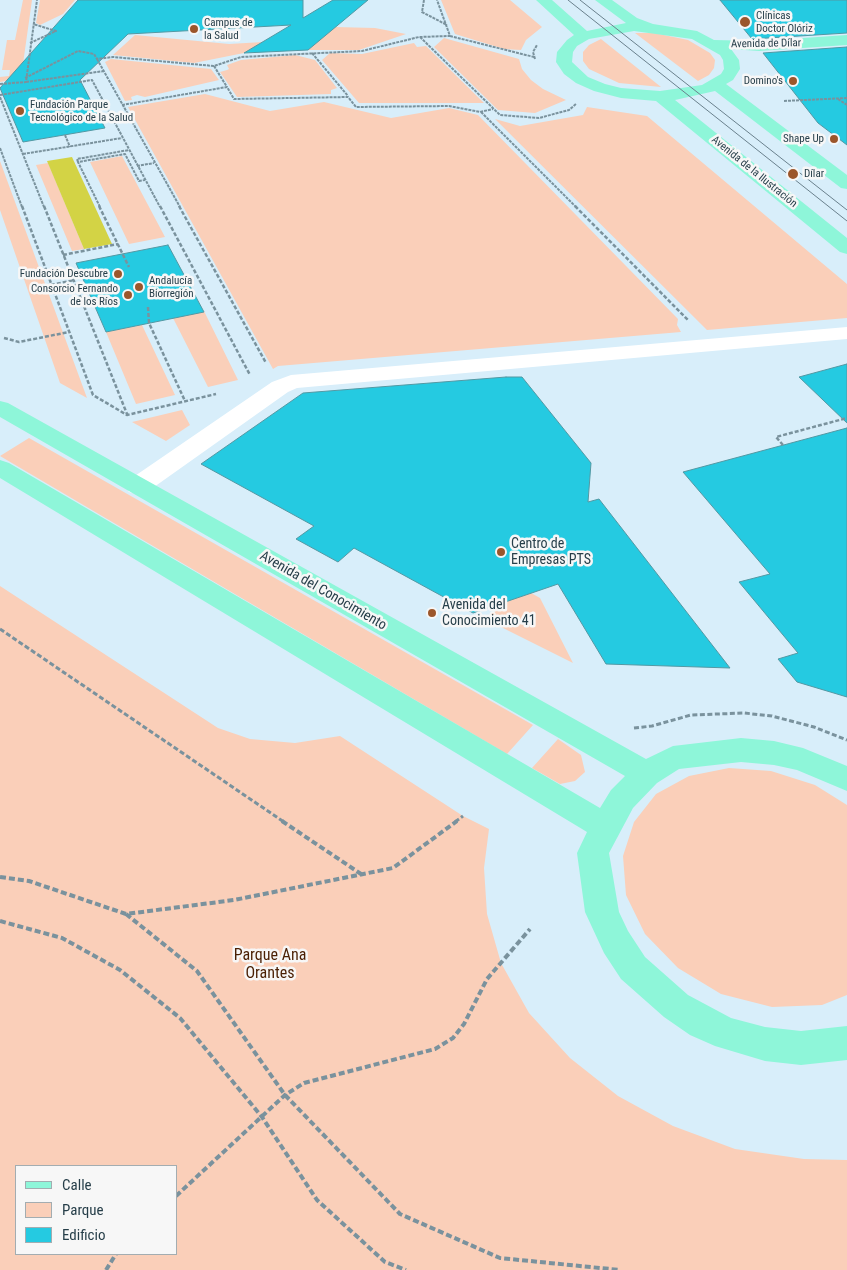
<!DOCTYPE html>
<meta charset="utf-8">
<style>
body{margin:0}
#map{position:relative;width:847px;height:1270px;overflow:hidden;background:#d8eefa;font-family:"Roboto Condensed",sans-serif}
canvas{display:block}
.legend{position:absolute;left:15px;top:1165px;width:162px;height:90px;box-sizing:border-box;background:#f7f7f7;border:1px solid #a3adb1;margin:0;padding:6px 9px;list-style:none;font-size:15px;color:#263e49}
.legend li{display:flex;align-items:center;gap:10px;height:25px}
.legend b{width:25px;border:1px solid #a3adb1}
</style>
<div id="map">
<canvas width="847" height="1270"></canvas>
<ul class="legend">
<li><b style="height:6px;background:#8ef6d9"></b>Calle</li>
<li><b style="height:14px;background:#facfb9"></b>Parque</li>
<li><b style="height:14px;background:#25cae1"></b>Edificio</li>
</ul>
</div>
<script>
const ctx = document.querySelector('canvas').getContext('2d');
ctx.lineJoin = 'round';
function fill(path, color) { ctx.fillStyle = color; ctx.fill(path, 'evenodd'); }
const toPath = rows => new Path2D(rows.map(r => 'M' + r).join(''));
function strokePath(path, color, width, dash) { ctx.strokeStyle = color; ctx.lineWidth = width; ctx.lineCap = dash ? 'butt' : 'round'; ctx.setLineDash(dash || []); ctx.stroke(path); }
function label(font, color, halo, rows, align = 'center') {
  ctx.font = font + ' "Roboto Condensed",sans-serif'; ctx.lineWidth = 5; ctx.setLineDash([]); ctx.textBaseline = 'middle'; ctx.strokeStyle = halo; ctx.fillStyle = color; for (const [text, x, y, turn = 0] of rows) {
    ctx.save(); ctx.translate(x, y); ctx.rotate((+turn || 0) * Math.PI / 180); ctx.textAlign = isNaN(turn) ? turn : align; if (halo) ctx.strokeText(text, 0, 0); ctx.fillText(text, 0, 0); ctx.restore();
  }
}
const green = toPath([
 [23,0,32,0,21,78,0,82,0,77,9,76,10,70,2,70,7,40,15,40],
 [40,0,75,0,63,14,40,25,36,23],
 [441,0,510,0,542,27,526,40,521,50,504,49,455,34],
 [335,27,375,28,406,34,359,50,308,50],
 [635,33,654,33,688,40,710,53,715,60,714,68,709,75,698,81],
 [135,35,229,44,263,42,244,53,194,63,113,55],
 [444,38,519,59,522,69,531,80,543,89,566,100,535,113,498,110,434,47],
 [601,39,661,87,619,83,589,69,583,61,583,52,589,45],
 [414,43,417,47,426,46,484,103,359,103,322,60,330,53,362,54],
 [295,55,315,60,337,88,331,90,331,94,237,97,220,72,227,70,229,69,227,65,241,60],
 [111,59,211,69,219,80,145,97,137,95,131,97,132,100,125,101,105,62],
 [205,94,270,111,324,102,391,118,449,108,478,115,678,319,677,325,681,332,278,366,273,369,128,107],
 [587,107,647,116,847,284,847,318,707,330,495,119,520,126,583,115],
 [122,156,165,237,129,244,90,162],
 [0,161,87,398,60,383,0,210],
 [48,163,84,249,72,251,36,165],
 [204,311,238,380,208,387,173,318],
 [142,325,175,395,136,404,106,332],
 [182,410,190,425,166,441,132,422],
 [29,438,533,725,507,754,0,456],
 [0,586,218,728,250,739,295,743,340,736,463,816,489,829,484,868,487,914,501,963,529,1013,570,1058,618,1096,673,1126,735,1149,804,1159,847,1160,847,1270,0,1270],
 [176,1166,176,1254,16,1254,16,1166],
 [524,589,540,598,573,663,485,619],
 [558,739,581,755,585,772,575,781,560,784,532,768],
 [729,768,771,771,815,785,847,805,847,995,822,1005,772,1007,721,994,678,968,645,934,626,895,623,856,634,822,656,794,689,776]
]);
const water = toPath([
 [72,157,112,244,84,249,47,161]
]);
const building = toPath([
 [78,0,303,0,303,18,333,0,368,0,308,50,244,53,291,25,128,34,80,80,105,128,23,142,0,88,78,0],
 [720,0,847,0,847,33,752,39,720,0],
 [847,47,847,145,818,123,763,53,847,47],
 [168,245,204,312,106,332,76,263,168,245],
 [847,364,847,423,799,377,847,364],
 [506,377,522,377,591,463,588,502,599,499,730,668,606,664,558,584,473,613,354,548,338,562,296,539,314,526,201,464,303,393,506,377],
 [847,428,847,697,797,682,778,659,798,653,739,582,770,574,683,472,847,428]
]);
const pathFar3 = toPath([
 [424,0,422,12,447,25],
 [450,36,534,57],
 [420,37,500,115,539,118,569,110,576,104],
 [30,43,56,31,33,24],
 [312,53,348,96],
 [97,59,180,207],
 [535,59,533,52,537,45],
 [214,66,227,87],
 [25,78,78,51,94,54,97,59,113,57,214,66,241,57,362,51,419,37,450,36,437,0],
 [26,82,104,71],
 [0,84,26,82,37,0],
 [0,95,92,80,160,207],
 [0,97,44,207],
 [838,99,847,105],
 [784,101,847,98],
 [122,105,227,87,234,99,348,97,356,107,449,106,480,112,493,109],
 [481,112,576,207],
 [65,135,70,147],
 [0,148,22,207],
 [23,154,122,138],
 [78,162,77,159,129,150],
 [137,166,154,163],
 [100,207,78,162,125,154,139,181,145,180]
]);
const pathFar2 = toPath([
 [22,206,93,395,127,415,216,394],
 [44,206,127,414],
 [99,206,129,267],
 [160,206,250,375],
 [179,206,266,363],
 [575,206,688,320],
 [63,255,118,244],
 [51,285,74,280],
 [148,307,149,323,185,401],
 [4,338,19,342,69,332],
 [783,445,776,437,847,418]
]);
const pathFar1 = toPath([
 [0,629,284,822],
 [634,728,652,726,691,715,744,713,772,716,814,727,847,740],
 [455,822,463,816]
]);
const path = toPath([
 [282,821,361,874],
 [0,877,29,881,126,914,234,900,393,868,457,821],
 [126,914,197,971,285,1095,400,1214,500,1258,620,1270],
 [0,921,62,938,120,970,180,1018,262,1117,317,1200,385,1262,406,1270],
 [176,1196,285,1095,304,1083,435,1049,453,1038,464,1024,487,979,530,929],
 [106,1270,116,1254]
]);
const minor = toPath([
 [847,327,847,339,297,388,288,392,147,492,138,494,129,492,126,486,129,480,272,382,291,375,847,327]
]);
const major = toPath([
 [536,0,552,0,587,31,626,23,595,0,612,0,637,18,653,24,697,31,714,40,759,41,847,35,847,45,759,51,731,49,739,60,740,69,733,80,726,84,847,175,847,189,841,188,715,91,675,100,847,238,847,254,840,252,656,101,621,98,594,91,576,83,564,74,556,62,557,52,567,40,574,35,536,0],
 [634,31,692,39,720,55,723,60,724,69,721,74,702,85,660,91,621,88,605,84,588,77,572,62,573,52,577,46,589,39,634,31],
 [0,401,8,403,646,759,673,746,741,738,774,741,803,748,847,766,847,791,797,770,774,765,741,762,679,769,657,783,633,808,609,853,619,912,628,931,645,957,688,995,731,1018,765,1027,801,1031,847,1026,847,1060,801,1065,765,1061,715,1046,690,1035,664,1017,621,979,604,953,585,912,577,853,587,832,0,478,0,460,9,463,600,808,611,790,625,776,0,417,0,401]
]);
const tram = toPath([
 [568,0,847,221],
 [580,0,847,210]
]);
const markers = [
 [745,22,6,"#9b562b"],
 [194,29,5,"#9b562b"],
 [793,81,5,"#9b562b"],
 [20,111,5,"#9b562b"],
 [834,139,5,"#9b562b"],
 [793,174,6,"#9b562b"],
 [118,274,5,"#9b562b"],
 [139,287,5,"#9b562b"],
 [128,295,5,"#9b562b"],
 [501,552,5,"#9b562b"],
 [432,613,5,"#9b562b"]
];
const farPoinames = [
 ["Clínicas",756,16],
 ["Doctor Olóriz",756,29],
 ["Campus de",204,23],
 ["la Salud",204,36],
 ["Domino's",783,81,"right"],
 ["Fundación Parque",30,105],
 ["Tecnológico de la Salud",30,118],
 ["Shape Up",824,139,"right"],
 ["Dílar",804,174],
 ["Fundación Descubre",108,274,"right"],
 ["Andalucía",149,281],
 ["Biorregión",149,294],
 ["Consorcio Fernando",118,289,"right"],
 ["de los Ríos",118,302,"right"]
];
const farStreetnames = [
 ["Avenida de Dílar",766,44,-1],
 ["Avenida de la Ilustración",754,172,39]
];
const poiNames = [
 ["Centro de",511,544],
 ["Empresas PTS",511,560],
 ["Avenida del",442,605],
 ["Conocimiento 41",442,621]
];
const streetNames = [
 ["Avenida del Conocimiento",323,591,30]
];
const nearParknames = [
 ["Parque Ana",270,956],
 ["Orantes",270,974]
];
fill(green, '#facfb9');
fill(water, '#d3d345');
fill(building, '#25cae1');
strokePath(building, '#5398a3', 1);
strokePath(pathFar3, '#7a929d', 2, [3, 1]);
strokePath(pathFar2, '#7a929d', 2.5, [4, 2]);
strokePath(pathFar1, '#7a929d', 3, [5, 2.5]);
strokePath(path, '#7a929d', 4, [6, 3]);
fill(minor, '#fff');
fill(major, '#8ef6d9');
strokePath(tram, '#6a818d', 1);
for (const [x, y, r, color] of markers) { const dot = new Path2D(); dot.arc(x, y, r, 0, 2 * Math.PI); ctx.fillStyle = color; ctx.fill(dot); strokePath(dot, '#f7f7f7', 2); }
label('11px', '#263e49', '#f7f7f7', farPoinames, 'left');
label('11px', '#263e49', '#f7f7f7', farStreetnames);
label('14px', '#263e49', '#f7f7f7', poiNames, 'left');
label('14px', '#263e49', '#f7f7f7', streetNames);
label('16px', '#4a1f03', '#f7f7f7', nearParknames);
</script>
